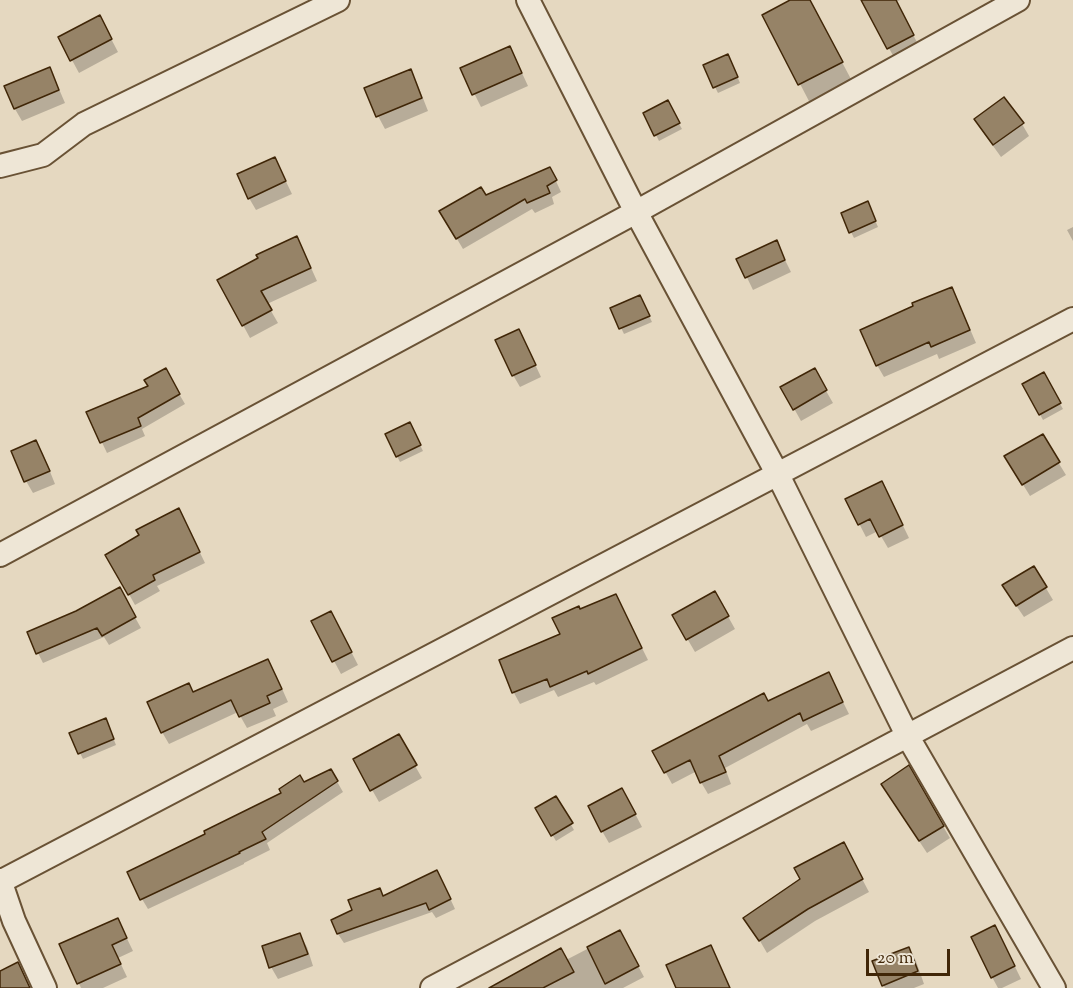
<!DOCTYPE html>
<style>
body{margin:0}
#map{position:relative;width:1073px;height:988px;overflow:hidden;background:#e5d8c0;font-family:"Sorts Mill Goudy",serif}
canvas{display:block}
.scale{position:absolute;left:866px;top:949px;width:84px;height:27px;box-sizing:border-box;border:3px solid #402607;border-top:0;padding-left:8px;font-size:18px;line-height:21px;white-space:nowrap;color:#402607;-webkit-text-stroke:4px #eee6d6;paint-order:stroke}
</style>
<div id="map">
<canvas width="1073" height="988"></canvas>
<div class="scale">20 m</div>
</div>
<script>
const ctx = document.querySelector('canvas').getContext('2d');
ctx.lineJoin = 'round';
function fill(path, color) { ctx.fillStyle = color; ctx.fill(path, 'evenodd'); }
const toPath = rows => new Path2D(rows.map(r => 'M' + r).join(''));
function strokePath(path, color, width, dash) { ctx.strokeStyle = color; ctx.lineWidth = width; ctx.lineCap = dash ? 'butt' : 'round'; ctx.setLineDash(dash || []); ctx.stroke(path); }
const shadow = toPath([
 [794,0,809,0,852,81,810,103,764,15],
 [863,0,900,0,896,2,921,50,897,63],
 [106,29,118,52,79,73,60,38],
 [516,60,528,86,481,107,462,69],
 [731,62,740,83,718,93,715,87],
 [49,69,56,82,65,103,22,121,15,109],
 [410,71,417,83,428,111,385,129,378,116],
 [667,102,682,129,659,141,645,113],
 [976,120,1022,124,1029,136,1001,157,983,132],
 [275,159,292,194,256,210,249,198],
 [555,179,561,192,552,197,554,204,535,213,532,209,463,249,441,212,485,197],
 [870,209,878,227,854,238,851,232],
 [1073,227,1073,241,1067,230],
 [776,242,791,272,753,290,738,259],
 [303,250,317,281,267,304,278,323,250,338,219,281],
 [951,288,958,301,976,343,939,359,937,354,884,377,877,365],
 [643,303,652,322,624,334,612,309],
 [525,343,541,377,520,387,513,375],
 [165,370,185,404,142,429,145,436,107,453,88,413,150,387],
 [814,370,833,403,801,421,782,387],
 [1043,374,1063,409,1043,420,1024,385],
 [412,429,423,451,400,462,397,456],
 [1042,436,1066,475,1030,496,1006,457],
 [36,442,43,454,55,484,33,493,26,481],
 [888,495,909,538,888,548,878,531,866,537,847,500],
 [184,520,205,563,157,586,160,591,135,605,107,555],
 [1034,568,1053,600,1024,617,1011,598],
 [119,589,141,628,109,645,104,637,43,663,38,653,76,613],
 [715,593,735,629,695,652,674,616],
 [622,608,648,660,596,685,594,682,558,697,554,690,520,704,514,693,501,661,561,635,580,611],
 [313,622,338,626,358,665,341,674],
 [268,660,275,673,288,702,273,709,276,716,247,728,238,712,169,744,162,732,193,694],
 [829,674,849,714,811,731,807,724,725,768,731,784,708,794,695,772,672,784,654,751],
 [108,725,116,745,83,759,80,753],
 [398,736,422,778,379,802,355,760],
 [908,768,950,838,927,853,890,797],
 [331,771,343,792,267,843,270,850,244,863,244,864,148,909,142,899,207,835,283,794],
 [556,798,574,830,556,841,537,809],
 [629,802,642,827,609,843,602,831],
 [850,856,869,892,815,921,767,953,753,929],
 [442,881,455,909,436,918,432,912,344,943,338,934,333,921,383,897],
 [118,920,133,951,118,958,127,977,103,988,81,988,61,945],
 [620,932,644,977,623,988,492,988,566,960],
 [300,935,307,947,313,966,278,979,271,967],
 [1002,940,1021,979,1002,988,998,988,992,977],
 [909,949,916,961,924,984,914,988,885,988,883,985]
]);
const building = toPath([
 [790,0,810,0,843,62,798,85,762,15,790,0],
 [861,0,896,0,914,35,887,49,861,0],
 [100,15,112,39,70,61,58,37,100,15],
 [510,46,522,73,472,95,460,68,510,46],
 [728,54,738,77,713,88,703,65,728,54],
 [50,67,59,90,14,109,4,86,50,67],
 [411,69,422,98,376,117,364,88,411,69],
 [1004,97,1024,123,993,145,974,119,1004,97],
 [668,100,680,123,654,136,643,113,668,100],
 [275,157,286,181,248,199,237,174,275,157],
 [550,167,557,180,547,186,550,193,527,203,525,199,456,239,439,211,481,187,486,195,550,167],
 [868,201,876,221,849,233,841,213,868,201],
 [297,236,311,268,261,291,272,310,242,326,217,280,258,258,256,255,297,236],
 [777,240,785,260,745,278,736,259,777,240],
 [952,287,970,330,931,347,929,342,876,366,860,330,913,306,912,303,952,287],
 [640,295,650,316,619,329,610,308,640,295],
 [519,329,536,365,512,376,495,340,519,329],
 [166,368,180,394,138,418,141,426,100,443,86,412,148,386,144,380,166,368],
 [815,368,827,390,793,410,780,387,815,368],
 [1044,372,1061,403,1039,415,1022,384,1044,372],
 [410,422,421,445,396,457,385,434,410,422],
 [1043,434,1060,462,1022,485,1004,456,1043,434],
 [36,440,50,471,24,482,11,451,36,440],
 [882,481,903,525,879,537,870,519,858,525,845,499,882,481],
 [179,508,200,552,153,575,155,580,128,595,105,555,139,535,136,530,179,508],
 [1034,566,1047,587,1016,606,1002,585,1034,566],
 [120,587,136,617,102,636,97,628,36,654,27,632,76,611,120,587],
 [715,591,729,616,686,640,672,615,715,591],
 [616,594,642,648,588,674,587,671,550,687,547,679,512,693,499,660,560,634,552,618,579,606,580,609,616,594],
 [331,611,352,652,332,662,311,621,331,611],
 [268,659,282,689,267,696,270,703,239,717,231,700,161,733,147,702,189,683,193,692,268,659],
 [829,672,843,702,803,721,800,713,719,756,726,772,700,783,690,760,664,773,652,751,764,693,768,701,829,672],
 [106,718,114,739,78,754,69,733,106,718],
 [399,734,417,765,370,791,353,759,399,734],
 [909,765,944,826,919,841,881,784,909,765],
 [331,769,338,781,262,832,266,839,239,852,240,853,140,900,127,872,205,834,204,831,281,793,279,789,300,775,304,782,331,769],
 [622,788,636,814,601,832,588,806,622,788],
 [556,796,573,823,551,836,535,808,556,796],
 [844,842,863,879,808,909,759,941,743,918,800,879,794,868,844,842],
 [437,870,451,899,429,910,426,903,337,934,331,920,352,910,348,900,380,888,383,896,437,870],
 [118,918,127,938,112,945,121,964,77,984,59,944,118,918],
 [995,925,1015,966,991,978,971,937,995,925],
 [620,930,639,966,605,984,587,947,620,930],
 [300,933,308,954,269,968,262,946,300,933],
 [711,945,730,988,676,988,666,965,711,945],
 [909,947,918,971,882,986,872,961,909,947],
 [561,948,574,972,543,988,489,988,561,948],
 [18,962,30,988,0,988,0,971,18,962]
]);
const street = toPath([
 [528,0,636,212,778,475,908,737,1054,988],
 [0,166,43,155,84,124,338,0],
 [0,555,636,212,1018,0],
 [0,880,14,921,45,988],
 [0,882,1073,319],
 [432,988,1073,648]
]);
fill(shadow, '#0003');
fill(building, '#968367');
strokePath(building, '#402607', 1.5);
strokePath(street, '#695235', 26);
strokePath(street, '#eee6d6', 22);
</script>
